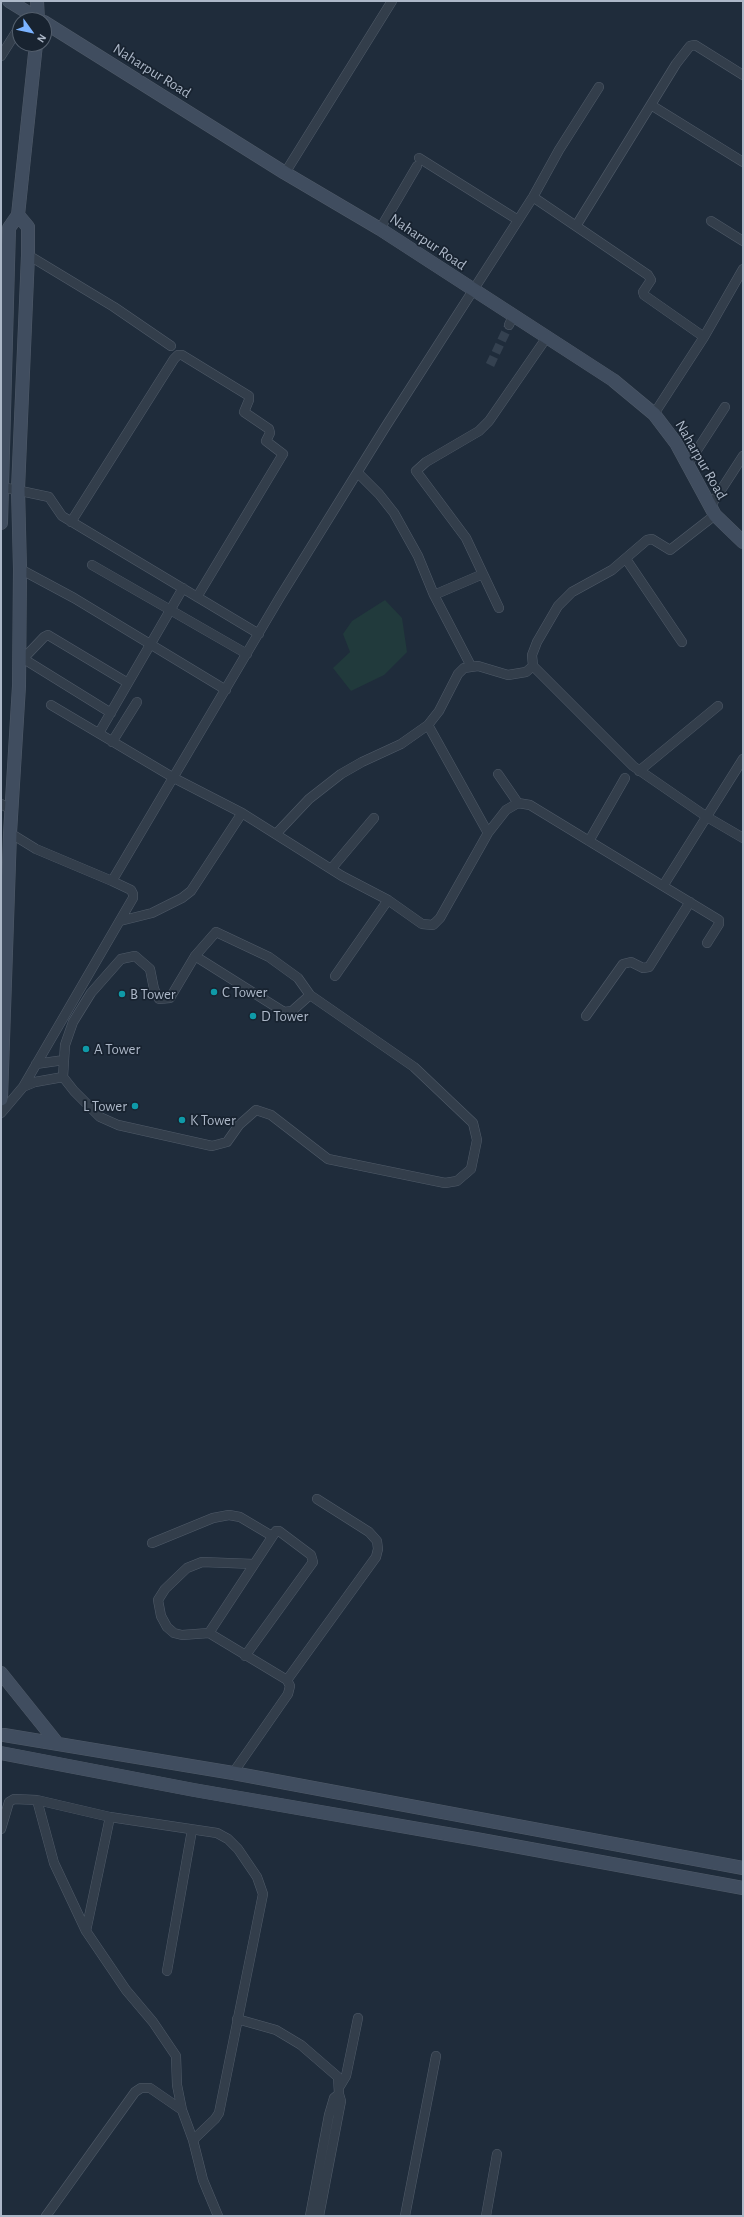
<!DOCTYPE html>
<style>
body{margin:0}
#map{position:relative;width:744px;height:2217px;overflow:hidden;background:#1f2c3b;font-family:"Alegreya Sans",sans-serif}
canvas{display:block}
.frame{position:absolute;inset:0;border:2px solid #adb8c8;pointer-events:none}
.north{position:absolute;left:12px;top:12px;width:40px;height:40px;box-sizing:border-box;background:#182330;border:1px solid #545f6d;border-radius:50%;rotate:123deg;font-size:11px;font-weight:700;line-height:16px;text-align:center;color:#adb8c8}
.north::after{content:'';display:block;margin:auto;width:14px;height:18px;background:#7bb3ff;clip-path:polygon(50% 0,100% 100%,50% 72%,0 100%)}
</style>
<div id="map">
<canvas width="744" height="2217"></canvas>
<div class="frame"></div>
<div class="north">N</div>
</div>
<script>
const ctx = document.querySelector('canvas').getContext('2d');
ctx.lineJoin = 'round';
function fill(path, color) { ctx.fillStyle = color; ctx.fill(path, 'evenodd'); }
const toPath = rows => new Path2D(rows.map(r => 'M' + r).join(''));
function strokePath(path, color, width, dash) { ctx.strokeStyle = color; ctx.lineWidth = width; ctx.lineCap = dash ? 'butt' : 'round'; ctx.setLineDash(dash || []); ctx.stroke(path); }
function label(font, color, halo, rows, align = 'center') {
  ctx.font = font + ' "Alegreya Sans",sans-serif'; ctx.lineWidth = 3.5; ctx.setLineDash([]); ctx.textBaseline = 'middle'; ctx.strokeStyle = halo; ctx.fillStyle = color; for (const [text, x, y, turn = 0] of rows) {
    ctx.save(); ctx.translate(x, y); ctx.rotate((+turn || 0) * Math.PI / 180); ctx.textAlign = isNaN(turn) ? turn : align; if (halo) ctx.strokeText(text, 0, 0); ctx.fillText(text, 0, 0); ctx.restore();
  }
}
const green = toPath([
 [385,600,402,618,407,652,384,675,351,691,333,668,350,652,343,634,352,621]
]);
const streetTunnel = toPath([
 [490,365,509,325]
]);
const street = toPath([
 [1,56,20,26],
 [651,105,743,162],
 [419,158,518,220],
 [285,173,392,1],
 [533,197,648,275,651,280,643,292,644,295,704,337],
 [711,221,743,241],
 [576,226,676,64,690,46,695,45,743,75],
 [380,229,417,166],
 [28,255,114,307,171,346],
 [509,325,513,316],
 [654,414,704,337,743,269],
 [688,464,725,407],
 [358,473,379,494,394,513,418,556,434,595,471,666],
 [2,487,49,497,62,516,259,634],
 [710,507,743,456],
 [715,515,670,550,652,539,647,540,612,570,572,592,558,606,537,642,532,655,533,666,633,766,707,817,743,838],
 [71,522,174,359,178,355,182,355,249,396,249,400,244,412,269,429,270,433,266,441,283,454,197,597],
 [626,559,682,642],
 [92,565,247,654],
 [20,569,74,598,226,690],
 [434,595,483,574],
 [499,608,466,538,416,471,426,462,479,431,489,421,547,337],
 [19,656,111,713],
 [23,659,44,637,48,635,128,683],
 [51,705,174,778,242,813,191,891,182,898,152,913,120,921],
 [428,725,488,833],
 [99,733,183,588],
 [112,742,137,702],
 [639,771,718,706],
 [498,774,518,803],
 [1,804,12,810],
 [242,813,342,876,388,900,422,924,433,925,440,918,488,833,506,810,518,803,530,805,663,886,743,759],
 [276,834,309,799,341,774,362,762,401,744,428,725,439,711,458,674,464,668,478,666,508,675,526,672,533,666],
 [589,841,625,778],
 [331,869,374,818],
 [112,881,280,597,386,426,533,197,559,150,599,87],
 [663,886,719,920,719,924,707,943],
 [216,932,269,957,298,978,310,995,414,1067,473,1123,477,1140,471,1169,457,1181,445,1183,328,1159,271,1115,256,1110,239,1125,227,1142,212,1146,118,1125,100,1117,74,1091,63,1077,65,1045,73,1022,91,993,121,959,135,956,150,969,154,989,159,999,170,998,195,956,216,932],
 [195,956,284,1012,292,1011,310,995],
 [335,976,388,900],
 [586,1016,623,964,631,962,643,968,649,967,690,902],
 [36,1064,64,1060],
 [23,1087,35,1082,63,1077],
 [1,1113,23,1087,133,898,133,894,131,890,112,881,36,849,10,833],
 [152,1543,213,1518,229,1515,240,1517,272,1536],
 [209,1633,276,1531,279,1531,311,1555,313,1562,245,1656],
 [287,1680,376,1557,378,1549,377,1541,369,1532,317,1499],
 [233,1773,288,1694,290,1686,287,1680,209,1633,182,1635,174,1633,167,1627,161,1616,158,1600,165,1589,187,1568,202,1562,254,1564],
 [37,1800,54,1863,86,1931,126,1990,153,2022,176,2056,177,2085,182,2110,193,2140,203,2180,218,2216],
 [1,1829,9,1802,14,1799,37,1800,110,1817,217,1833,228,1839,238,1849,257,1877,263,1894,219,2113,215,2119,193,2140],
 [86,1931,110,1817],
 [167,1971,192,1830],
 [237,2019,276,2030,301,2045,338,2077,339,2094],
 [340,2086,346,2076,358,2018],
 [46,2216,135,2092,141,2088,150,2088,182,2110],
 [310,2216,329,2115,334,2098,339,2094,341,2101,319,2216],
 [405,2216,436,2056],
 [486,2216,497,2154]
]);
const secondary = toPath([
 [9,1,40,20],
 [37,1,38,20],
 [44,22,285,173,380,229,613,380,654,414,676,443,715,515,743,542],
 [1,523,9,228,18,215,36,44],
 [1,1099,10,833,19,686,20,569,18,489,28,255,28,227,18,215],
 [1,1673,57,1743],
 [4,1735,233,1773,743,1868],
 [1,1753,194,1790,476,1839,743,1888]
]);
const markers = [
 [214,992,4,"#0f9aa8"],
 [122,994,4,"#0f9aa8"],
 [253,1016,4,"#0f9aa8"],
 [86,1049,4,"#0f9aa8"],
 [135,1106,4,"#0f9aa8"],
 [182,1120,4,"#0f9aa8"]
];
const streetNames = [
 ["Naharpur Road",152,71,32],
 ["Naharpur Road",428,242,34],
 ["Naharpur Road",701,460,60]
];
const poiNames = [
 ["C Tower",222,992],
 ["B Tower",130,994],
 ["D Tower",261,1016],
 ["A Tower",94,1049],
 ["L Tower",127,1106,"right"],
 ["K Tower",190,1120]
];
fill(green, '#213a3c');
strokePath(streetTunnel, '#344150', 9, [9, 4.5]);
strokePath(street, '#505b69', 10);
strokePath(secondary, '#505b69', 14);
strokePath(street, '#333e4b', 9);
strokePath(secondary, '#404d5f', 13);
for (const [x, y, r, color] of markers) { const dot = new Path2D(); dot.arc(x, y, r, 0, 2 * Math.PI); ctx.fillStyle = color; ctx.fill(dot); strokePath(dot, '#182330', 1.5); }
label('15px', '#adb8c8', '#182330', streetNames);
label('15px', '#adb8c8', '#182330', poiNames, 'left');
</script>
